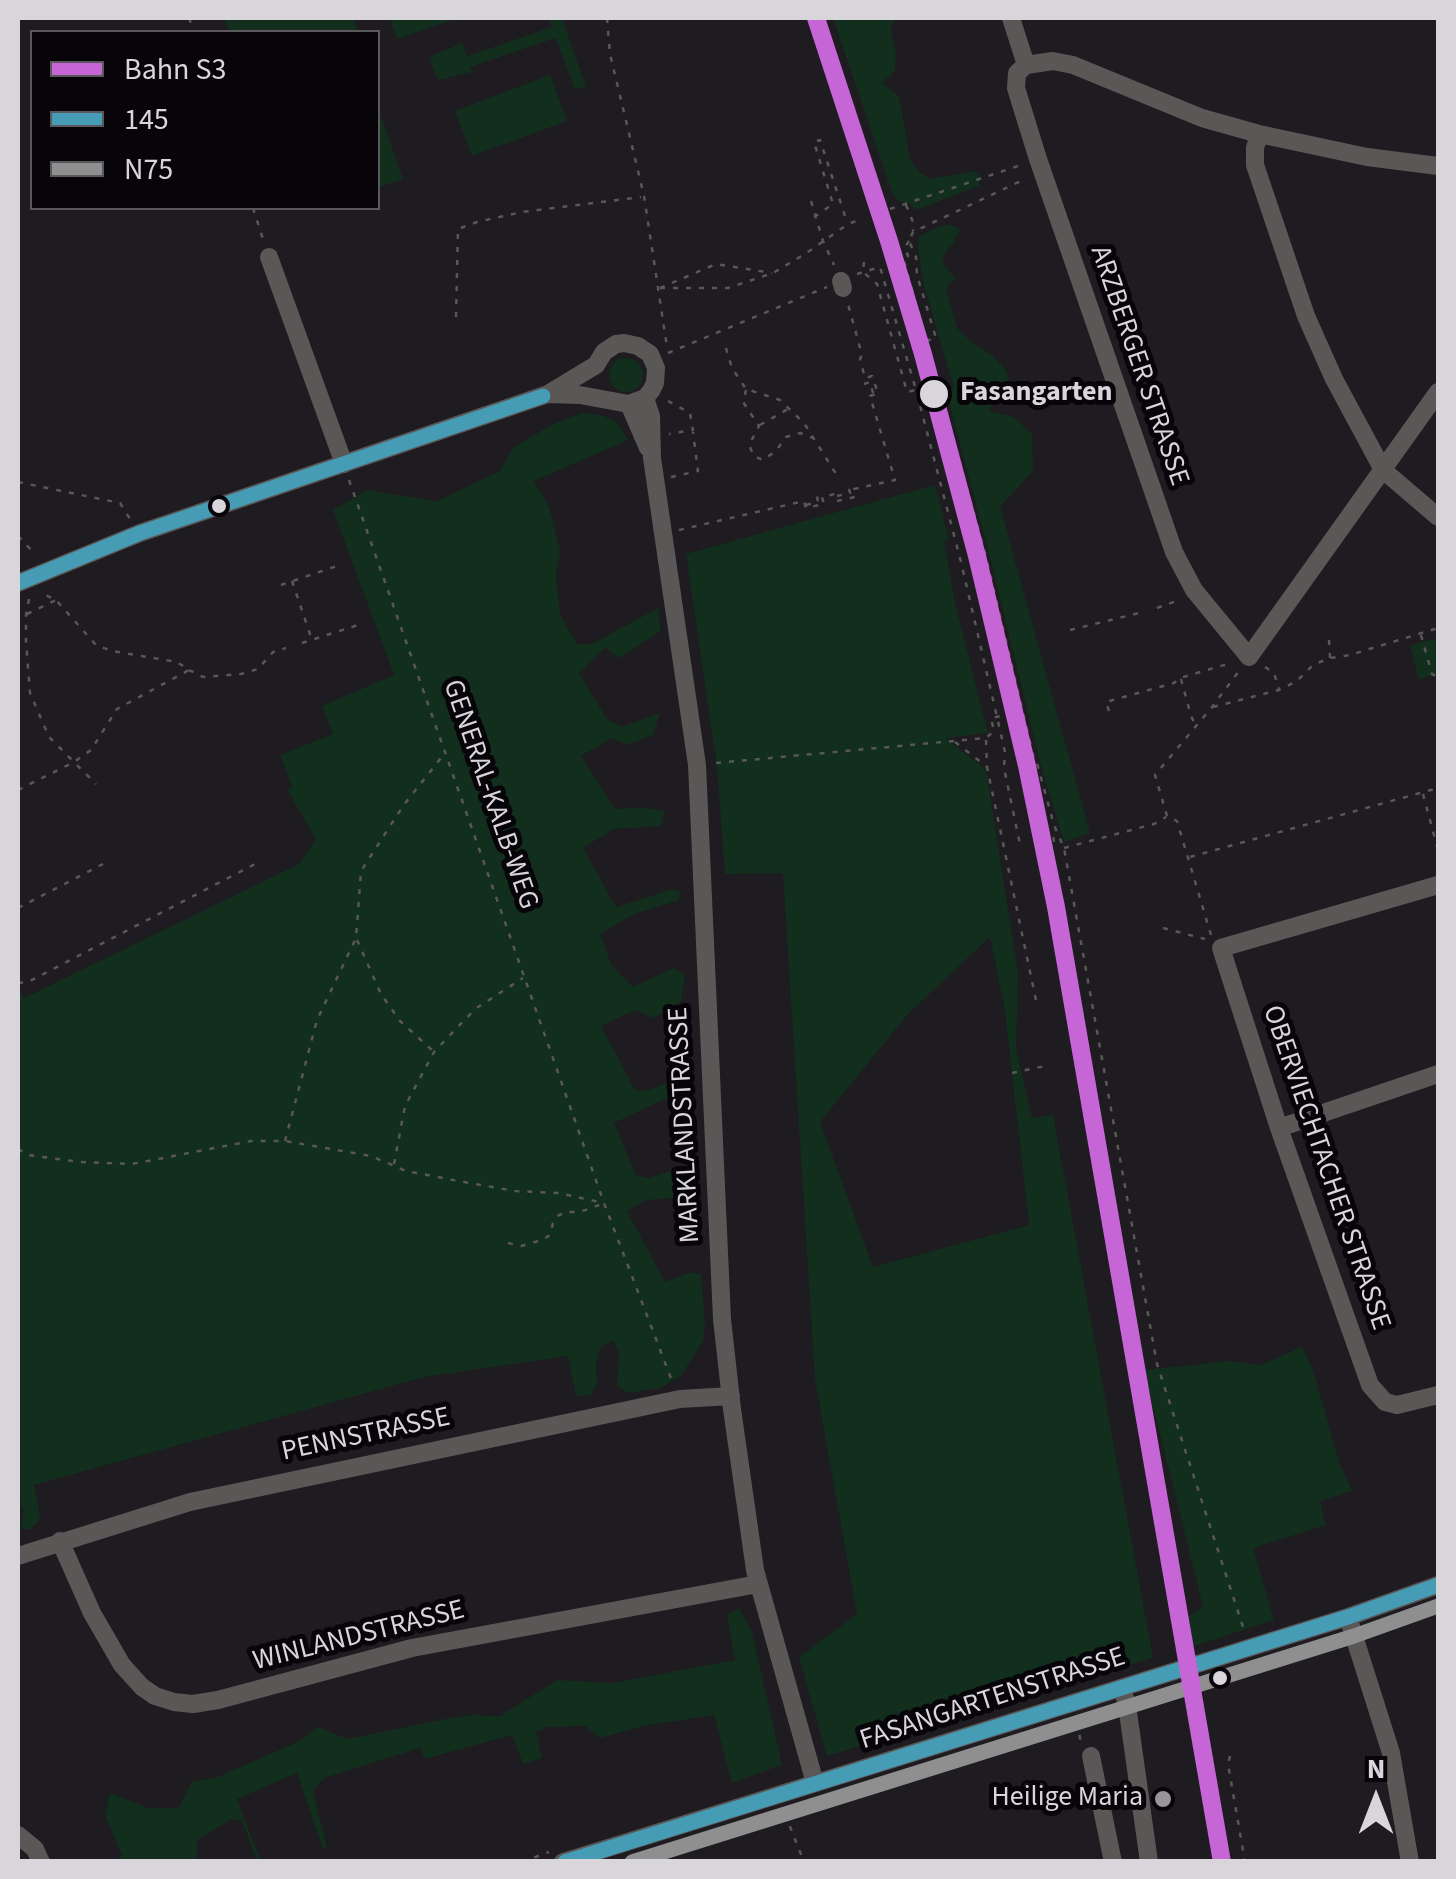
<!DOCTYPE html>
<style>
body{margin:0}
#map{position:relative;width:1456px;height:1879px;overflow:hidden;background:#1e1b21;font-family:"Source Sans 3",sans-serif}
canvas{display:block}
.frame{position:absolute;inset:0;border:20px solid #d8d5db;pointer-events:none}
.legend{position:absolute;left:30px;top:30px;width:350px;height:180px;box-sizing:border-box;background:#070509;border:2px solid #5b585d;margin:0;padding:12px 18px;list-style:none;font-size:30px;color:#d8d5db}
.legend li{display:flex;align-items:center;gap:20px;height:50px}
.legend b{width:50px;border:2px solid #5b585d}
.north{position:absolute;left:1326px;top:1749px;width:100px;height:100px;-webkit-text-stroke:8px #070509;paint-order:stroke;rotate:0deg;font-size:28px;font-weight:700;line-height:40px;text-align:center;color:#d8d5db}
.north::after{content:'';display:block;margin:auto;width:35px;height:45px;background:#d8d5db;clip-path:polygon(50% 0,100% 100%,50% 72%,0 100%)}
</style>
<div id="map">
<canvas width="1456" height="1879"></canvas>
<div class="frame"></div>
<ul class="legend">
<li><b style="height:12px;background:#c665d6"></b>Bahn S3</li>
<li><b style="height:12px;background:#469cb5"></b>145</li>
<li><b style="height:12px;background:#8f8f8f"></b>N75</li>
</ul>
<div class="north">N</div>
</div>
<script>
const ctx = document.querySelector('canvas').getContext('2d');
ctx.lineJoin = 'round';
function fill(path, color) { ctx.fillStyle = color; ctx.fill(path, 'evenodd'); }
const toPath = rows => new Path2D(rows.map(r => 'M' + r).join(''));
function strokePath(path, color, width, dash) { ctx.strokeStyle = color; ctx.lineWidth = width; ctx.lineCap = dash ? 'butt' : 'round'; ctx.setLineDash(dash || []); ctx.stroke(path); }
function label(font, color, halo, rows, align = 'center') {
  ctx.font = font + ' "Source Sans 3",sans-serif'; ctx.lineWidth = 10; ctx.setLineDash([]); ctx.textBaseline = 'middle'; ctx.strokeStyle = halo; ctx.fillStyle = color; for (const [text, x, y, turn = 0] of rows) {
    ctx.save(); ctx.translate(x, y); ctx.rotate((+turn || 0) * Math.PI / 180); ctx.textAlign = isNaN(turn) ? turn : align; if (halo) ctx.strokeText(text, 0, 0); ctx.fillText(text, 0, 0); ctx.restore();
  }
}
const green = toPath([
 [224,18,353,18,358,32,229,32],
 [390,18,459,18,397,39],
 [549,18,562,18,586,86,575,90,556,38,470,67,472,72,438,80,429,57,462,43,467,56,552,27],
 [833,18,899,18,893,22,891,31,896,53,895,70,891,76,884,80,883,84,899,96,910,159,919,172,930,179,974,171,980,176,979,186,916,210,908,202,899,202,892,193],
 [550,75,567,121,472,156,455,111],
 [379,111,403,179,378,188,378,112],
 [949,224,960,229,952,245,945,253,942,262,955,278,946,289,957,328,972,342,992,355,1006,370,1013,392,993,403,989,411,1014,417,1032,434,1033,471,1000,507,1090,833,1064,842,1040,762,989,553,946,391,954,388,923,282,918,247,919,237,930,230],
 '609 375a17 17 0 1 1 34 0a17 17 0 1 1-34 0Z',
 [583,413,601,415,617,422,628,440,534,481,549,507,560,552,556,575,560,614,577,644,592,644,658,608,661,631,619,658,605,648,579,673,607,719,621,727,660,713,653,735,627,745,612,738,581,756,615,809,641,807,665,811,661,826,614,829,583,848,616,907,673,889,680,891,679,900,634,914,600,934,612,966,633,987,674,968,685,975,681,1001,654,1018,635,1010,601,1026,635,1090,646,1091,683,1077,691,1080,688,1088,614,1123,636,1175,648,1178,687,1166,696,1173,698,1190,675,1198,646,1200,627,1211,665,1282,692,1272,701,1275,705,1321,703,1341,681,1376,660,1388,628,1393,617,1385,619,1351,613,1341,601,1346,596,1365,597,1384,591,1395,576,1396,568,1356,424,1377,34,1485,40,1516,38,1522,29,1530,21,1528,24,1512,18,1493,18,989,24,998,299,864,316,840,287,789,292,787,280,755,333,734,322,706,394,675,333,510,367,490,437,501,500,471,513,448,551,425],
 [935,485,949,540,944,542,955,603,988,733,946,738,986,770,1018,973,1016,1048,1032,1118,1053,1115,1153,1658,827,1756,799,1657,857,1614,815,1379,783,873,725,874,717,767,686,554],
 [990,937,1005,1011,1029,1225,873,1267,820,1122,908,1014],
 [1438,638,1438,674,1419,679,1410,645],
 [1302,1347,1313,1370,1339,1462,1352,1491,1320,1501,1326,1525,1253,1548,1274,1620,1191,1647,1186,1618,1203,1607,1144,1370,1231,1361,1260,1365],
 [739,1608,752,1632,782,1765,732,1783,714,1715,643,1726,600,1738,585,1726,548,1727,536,1732,542,1758,523,1764,512,1735,425,1759,420,1748,324,1778,313,1791,327,1847,323,1849,297,1773,237,1799,261,1861,257,1861,242,1821,232,1819,197,1840,197,1861,116,1861,122,1856,105,1815,110,1793,149,1808,179,1808,192,1781,215,1778,300,1741,318,1727,348,1739,450,1718,471,1715,500,1716,557,1680,612,1683,735,1660,727,1615]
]);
const path = toPath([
 [189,18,194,32],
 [607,18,610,54,644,196,667,347],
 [811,201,823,241,834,265],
 [906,205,913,222,913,231],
 [253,208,263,239],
 [890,209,1021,165],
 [814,217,833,204,814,142,820,140,847,222],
 [909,241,905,247,909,259,904,261,985,553,1034,759,1037,763,1054,825,1064,848,1157,1364,1244,1630],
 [864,262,863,272,877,284,907,392,919,389],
 [857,274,880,267,916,390,961,562,997,717,1005,752,1004,768,1021,849],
 [660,288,728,288,773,273,805,254,848,224,862,219],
 [660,288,716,264,772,273],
 [456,317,458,229,477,222,522,212,641,197],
 [926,341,936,338,917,275,916,257,909,241,913,232,1025,179],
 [726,348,732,368,746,389,780,400,804,423,838,477],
 [668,353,827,287],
 [18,364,18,368],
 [864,384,870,382,873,393],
 [746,390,743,402,759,426,749,445,754,456,763,460,776,451,786,437,800,433,813,438],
 [668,401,690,413,693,430,669,434],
 [760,425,788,409],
 [671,477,698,471,693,432],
 [349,480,604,1203,672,1381],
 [18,482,120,503,130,519],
 [837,496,850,493,849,489],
 [806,505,818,502,817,496],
 [679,530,804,501,806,508,824,504,822,497,835,494,837,501,855,497,854,489,895,480,870,396,878,393,872,376,865,378,860,359,862,355,848,304],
 [18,536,36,555],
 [292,581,312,640],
 [281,585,337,566],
 [29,599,26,615,26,641,30,693,49,737,96,784],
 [1157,608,1179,600],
 [27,614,56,600],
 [1070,630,1143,612],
 [1421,635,1432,674,1438,677],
 [1329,640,1330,658],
 [302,643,358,625],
 [1265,667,1274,673,1279,689],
 [189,670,203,677,241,674,258,669,273,652,286,648],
 [1181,679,1191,716,1195,724],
 [1213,707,1279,690,1297,681,1313,665,1330,658,1350,655,1438,628],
 [1109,711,1106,702,1174,683,1180,678,1231,663],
 [986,740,987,767,1037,1005],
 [955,742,987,767],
 [716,763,986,738,994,731,991,718,1001,716],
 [18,790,74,762,91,750,117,709,189,670,177,662,112,651,96,645,56,600,41,593],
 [1423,794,1438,850],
 [1054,842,1053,834,1056,832],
 [1064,848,1154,824,1166,817],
 [1190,857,1438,788],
 [18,908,103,864],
 [1163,928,1205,939],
 [1211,935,1177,821,1167,816,1155,775,1212,707,1239,671],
 [357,940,381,994,400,1021,433,1051],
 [18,983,28,982,257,863],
 [1012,1073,1050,1065],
 [285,1141,317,1020,356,938,361,871,403,806,444,754],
 [18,1149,28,1155,80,1162,132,1164,251,1141,285,1141,371,1156,406,1171,464,1182,515,1191,558,1193,604,1203],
 [394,1164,405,1106,434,1052,475,1009,523,978],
 [508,1243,521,1246,542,1240,550,1235,553,1223,559,1215,568,1212,580,1212,602,1204],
 [1077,1722,1081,1743],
 [1230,1756,1228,1764,1245,1862],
 [785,1814,804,1862],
 [522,1862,549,1852],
 [631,1862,781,1814]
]);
const minor = toPath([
 [1011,18,1026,65],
 [1259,134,1255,148,1255,165,1306,316,1334,379,1383,470,1438,517],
 [1438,166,1367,157,1259,134,1202,118,1073,65,1053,61,1026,65,1017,73,1016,88,1038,159,1174,552,1194,590,1249,657,1438,392],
 [269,257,344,464],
 [841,281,843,288],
 [645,398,651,416,652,458,697,765,722,1319,732,1409,755,1570,815,1783],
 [629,404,648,448],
 [18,583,140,533,548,394,596,365,604,352,616,344,624,343,638,346,650,354,656,368,655,383,651,391,645,398,629,404,580,395,548,394],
 [1438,885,1221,948,1279,1128,1370,1385,1385,1402,1397,1405,1438,1395],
 [1279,1128,1438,1074],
 [60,1541,92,1613,122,1665,142,1687,155,1696,174,1702,193,1704,218,1700,412,1648,758,1584],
 [18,1556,190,1502,680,1399,731,1396],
 [1348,1617,1391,1753,1410,1862],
 [1122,1688,1127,1705,1149,1862],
 [1091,1756,1113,1862],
 [18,1835,35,1849,41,1862],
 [563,1862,1348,1617,1438,1585]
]);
const bus1 = toPath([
 [18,583,140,533,543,396],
 [565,1862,1348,1617,1438,1585]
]);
const bus2 = toPath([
 [632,1862,1354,1636,1438,1606]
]);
const rail1 = toPath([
 [816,18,889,241,923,354,977,556,1027,766,1056,907,1222,1862]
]);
const markers = [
 [934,394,16,"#d8d5db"],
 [219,506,9,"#d8d5db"],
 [1220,1678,9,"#d8d5db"],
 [1163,1799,10,"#97949a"]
];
const streetNames = [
 ["ARZBERGER STRASSE",1138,366,71],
 ["GENERAL-KALB-WEG",489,795,71],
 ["MARKLANDSTRASSE",686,1125,-93],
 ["OBERVIECHTACHER STRASSE",1325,1168,71],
 ["PENNSTRASSE",366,1436,-12],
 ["WINLANDSTRASSE",359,1637,-14],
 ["FASANGARTENSTRASSE",993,1700,-18]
];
const stopNames = [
 ["Fasangarten",960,394]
];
const poiNames = [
 ["Heilige Maria",1143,1799]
];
fill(green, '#122e1d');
strokePath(path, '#5a5759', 2.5, [5, 8]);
strokePath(minor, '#5a5757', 18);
strokePath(bus1, '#469cb5', 15);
strokePath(bus2, '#8f8f8f', 15);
strokePath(rail1, '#c665d6', 18);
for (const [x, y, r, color] of markers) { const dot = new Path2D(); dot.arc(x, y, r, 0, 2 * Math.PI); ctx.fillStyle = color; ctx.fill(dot); strokePath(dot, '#070509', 4); }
label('28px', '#d8d5db', '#070509', streetNames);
label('bold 28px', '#d8d5db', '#070509', stopNames, 'left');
label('28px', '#d8d5db', '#070509', poiNames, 'right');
</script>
